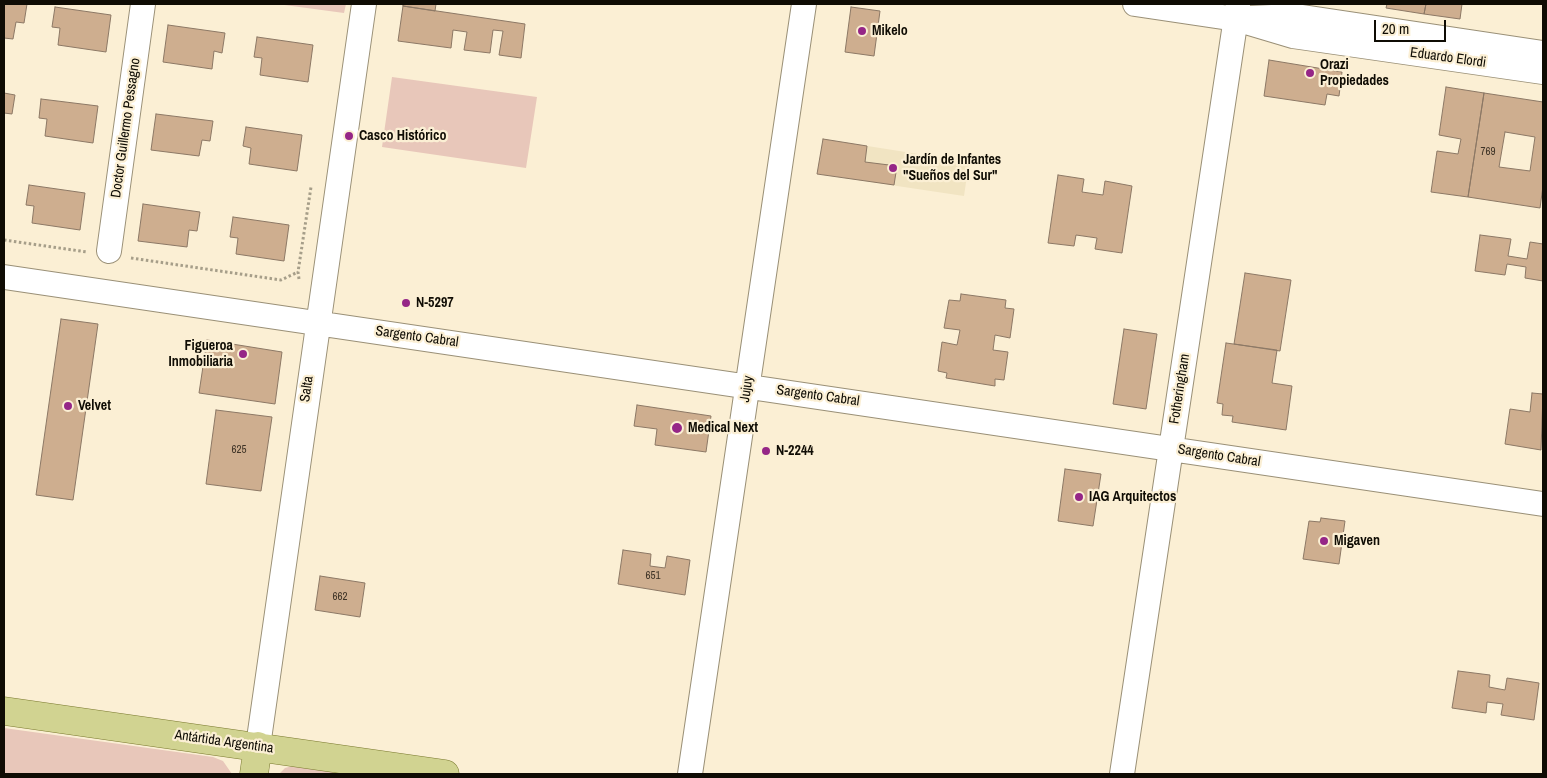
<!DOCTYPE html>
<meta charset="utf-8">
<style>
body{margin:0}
#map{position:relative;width:1547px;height:778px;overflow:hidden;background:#fbefd4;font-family:"Archivo Narrow",sans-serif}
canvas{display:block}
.frame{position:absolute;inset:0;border:5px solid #0f0c04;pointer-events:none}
.scale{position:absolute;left:1374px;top:20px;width:72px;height:22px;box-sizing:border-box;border:2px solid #0f0c04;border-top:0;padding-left:6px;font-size:15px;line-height:18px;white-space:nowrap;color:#0f0c04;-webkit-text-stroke:4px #fbefd4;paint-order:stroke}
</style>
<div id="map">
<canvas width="1547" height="778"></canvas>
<div class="frame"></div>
<div class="scale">20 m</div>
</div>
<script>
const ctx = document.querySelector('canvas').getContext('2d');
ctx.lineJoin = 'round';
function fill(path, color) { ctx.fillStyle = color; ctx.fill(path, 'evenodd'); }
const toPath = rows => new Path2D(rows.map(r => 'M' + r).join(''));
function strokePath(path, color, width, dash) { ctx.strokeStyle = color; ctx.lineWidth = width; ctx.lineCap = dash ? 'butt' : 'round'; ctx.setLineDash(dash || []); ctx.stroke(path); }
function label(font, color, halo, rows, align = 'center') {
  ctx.font = font + ' "Archivo Narrow",sans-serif'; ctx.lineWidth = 4.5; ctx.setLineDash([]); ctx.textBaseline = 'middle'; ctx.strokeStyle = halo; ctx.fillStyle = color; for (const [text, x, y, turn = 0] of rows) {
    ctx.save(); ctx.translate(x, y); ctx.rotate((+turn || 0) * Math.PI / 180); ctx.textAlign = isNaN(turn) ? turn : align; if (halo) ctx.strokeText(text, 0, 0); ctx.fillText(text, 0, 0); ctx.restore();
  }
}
const built = toPath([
 [823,139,969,162,964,196,817,174]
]);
const green = toPath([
 [277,4,346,4,344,13],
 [392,77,537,97,526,168,382,147],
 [4,728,213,757,223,761,232,774,4,774],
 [296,765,334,769,333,774,279,774,285,768]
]);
const building = toPath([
 [4,4,27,4,24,23,16,22,13,39,4,38,4,4],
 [403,4,436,4,435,11,403,6,403,4],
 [1387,4,1426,4,1424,14,1386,8,1387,4],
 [1426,4,1462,4,1460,19,1424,14,1426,4],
 [403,6,525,24,521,58,499,55,503,31,493,30,490,53,464,50,467,32,453,30,451,48,398,41,403,6],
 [55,7,111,15,106,52,58,45,60,28,52,27,55,7],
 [851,7,880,11,874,56,845,52,851,7],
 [168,25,225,33,222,53,214,51,212,69,163,62,168,25],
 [257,37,313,45,308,82,260,75,262,58,254,57,257,37],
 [1269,60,1342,72,1339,96,1327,94,1325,105,1264,96,1269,60],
 [1446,87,1484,93,1468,197,1431,192,1437,151,1458,154,1461,139,1439,135,1446,87],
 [4,93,15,95,12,114,4,113,4,115,4,93],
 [1484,93,1543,102,1543,186,1540,208,1468,197,1484,93],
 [1505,132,1535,137,1530,171,1499,167,1505,132],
 [41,99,98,106,93,143,45,136,47,119,39,118,41,99],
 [156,114,213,121,210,141,202,140,199,156,151,150,156,114],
 [246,127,302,135,297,171,249,164,251,148,243,146,246,127],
 [823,139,867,146,865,162,897,166,894,185,817,174,823,139],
 [1058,175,1084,179,1082,192,1103,195,1105,181,1132,186,1122,253,1095,249,1097,238,1076,235,1074,246,1048,243,1058,175],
 [29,185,85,193,80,230,32,223,34,206,26,205,29,185],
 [143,204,200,212,197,231,189,230,187,247,138,241,143,204],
 [233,217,289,225,284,261,236,254,238,238,230,237,233,217],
 [1480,235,1511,239,1508,256,1527,259,1530,242,1543,244,1543,281,1525,278,1526,267,1507,264,1505,275,1475,271,1480,235],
 [1245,273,1291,280,1280,351,1234,344,1245,273],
 [961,294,1006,300,1005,308,1014,309,1010,338,995,335,993,350,1008,352,1004,380,995,379,995,386,946,378,947,373,938,371,942,342,957,345,960,330,944,328,949,300,960,301,961,294],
 [61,319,98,324,73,500,36,495,61,319],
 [1124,329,1157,334,1146,409,1113,404,1124,329],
 [207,340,282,352,275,404,199,393,207,340],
 [1226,343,1277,350,1272,383,1292,386,1286,430,1232,422,1233,416,1222,415,1223,404,1217,403,1226,343],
 [1532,393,1543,394,1541,450,1505,444,1510,409,1530,412,1532,393],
 [637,405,711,416,706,452,655,445,657,429,634,426,637,405],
 [216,410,272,417,261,491,206,484,216,410],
 [1065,469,1101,474,1093,526,1058,521,1065,469],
 [1321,518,1345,521,1339,564,1303,559,1309,521,1320,522,1321,518],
 [623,550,651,554,650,566,665,568,667,556,690,560,685,595,618,584,623,550],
 [320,576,365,583,360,617,315,610,320,576],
 [1458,671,1490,675,1489,687,1505,690,1507,678,1539,683,1534,720,1501,715,1503,704,1487,702,1486,713,1452,708,1458,671]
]);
const path = toPath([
 [4,240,87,252],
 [131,258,281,280,298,272],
 [299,279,298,272,311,187]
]);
const minor = toPath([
 [1135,4,1236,19,1293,36,1543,72],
 [1248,18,1296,16,1543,53],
 [109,251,143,4],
 [4,277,1543,504],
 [258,746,364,4],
 [690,774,804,4],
 [1122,774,1238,4]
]);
const major = toPath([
 [4,711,445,774],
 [254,774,258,746]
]);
const markers = [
 [862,31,5,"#952687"],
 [1310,73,5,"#952687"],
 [349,136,5,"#952687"],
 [893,168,5,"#952687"],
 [406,303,5,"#952687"],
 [243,354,5,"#952687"],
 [68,406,5,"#952687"],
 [677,428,6,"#952687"],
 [766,451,5,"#952687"],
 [1079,497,5,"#952687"],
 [1324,541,5,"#952687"]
];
const numberNames = [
 ["769",1488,152],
 ["625",239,450],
 ["651",653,576],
 ["662",340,597]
];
const poiNames = [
 ["Mikelo",872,31],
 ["Orazi",1320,65],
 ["Propiedades",1320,81],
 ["Casco Histórico",359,136],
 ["Jardín de Infantes",903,160],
 ["\"Sueños del Sur\"",903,176],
 ["N-5297",416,303],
 ["Figueroa",233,346,"right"],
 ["Inmobiliaria",233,362,"right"],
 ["Velvet",78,406],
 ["Medical Next",688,428],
 ["N-2244",776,451],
 ["IAG Arquitectos",1089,497],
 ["Migaven",1334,541]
];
const streetNames = [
 ["Eduardo Elordi",1448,58,8],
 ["Doctor Guillermo Pessagno",126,128,-82],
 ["Sargento Cabral",417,337,8],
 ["Salta",307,389,-82],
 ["Jujuy",747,389,-82],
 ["Fotheringham",1180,389,-81],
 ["Sargento Cabral",818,396,8],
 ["Sargento Cabral",1219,456,9],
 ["Antártida Argentina",224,742,8]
];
fill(built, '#f1e4c2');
fill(green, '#e8c7ba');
fill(building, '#ceae8f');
strokePath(building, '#8c7865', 1);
strokePath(minor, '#9a9077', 26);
strokePath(major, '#7a7a30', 29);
strokePath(path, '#a69e89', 3, [2.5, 2.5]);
strokePath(minor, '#fff', 24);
strokePath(major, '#d1d391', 28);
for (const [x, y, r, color] of markers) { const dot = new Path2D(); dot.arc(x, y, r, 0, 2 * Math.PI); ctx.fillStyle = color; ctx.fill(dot); strokePath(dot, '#fbefd4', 2); }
label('11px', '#3f3427', null, numberNames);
label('bold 14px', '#0f0c04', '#fbefd4', poiNames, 'left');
label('14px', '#0f0c04', '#fbefd4', streetNames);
</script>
